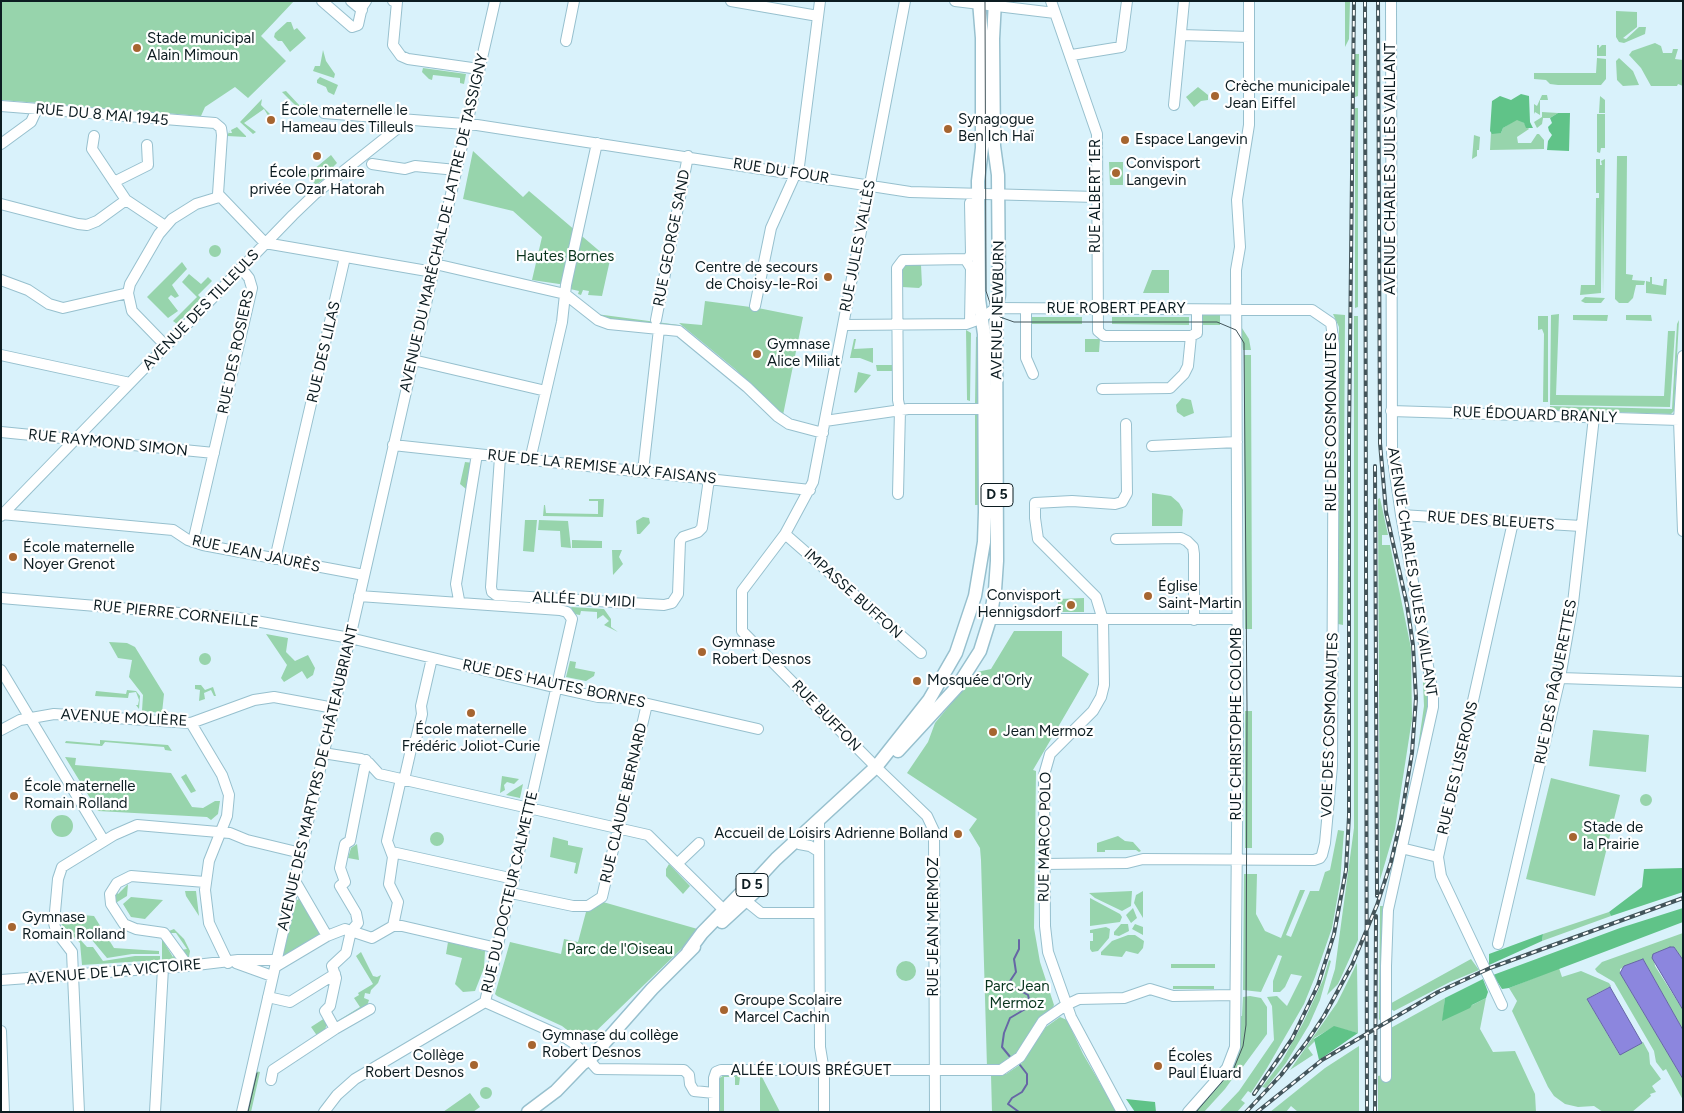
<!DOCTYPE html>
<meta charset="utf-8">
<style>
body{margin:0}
#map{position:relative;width:1684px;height:1113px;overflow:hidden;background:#d9f2fb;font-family:Figtree,sans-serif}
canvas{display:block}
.frame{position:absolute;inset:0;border:2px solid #0c1c21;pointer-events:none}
</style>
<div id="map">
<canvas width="1684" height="1113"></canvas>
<div class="frame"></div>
</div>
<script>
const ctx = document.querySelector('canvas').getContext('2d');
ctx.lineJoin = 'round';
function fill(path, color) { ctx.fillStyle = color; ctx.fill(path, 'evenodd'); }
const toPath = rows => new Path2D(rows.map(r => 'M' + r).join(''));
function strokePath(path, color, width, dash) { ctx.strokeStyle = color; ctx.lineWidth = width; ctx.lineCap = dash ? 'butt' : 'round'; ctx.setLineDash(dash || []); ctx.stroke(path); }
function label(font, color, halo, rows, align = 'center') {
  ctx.font = font + ' Figtree,sans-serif'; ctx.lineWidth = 4.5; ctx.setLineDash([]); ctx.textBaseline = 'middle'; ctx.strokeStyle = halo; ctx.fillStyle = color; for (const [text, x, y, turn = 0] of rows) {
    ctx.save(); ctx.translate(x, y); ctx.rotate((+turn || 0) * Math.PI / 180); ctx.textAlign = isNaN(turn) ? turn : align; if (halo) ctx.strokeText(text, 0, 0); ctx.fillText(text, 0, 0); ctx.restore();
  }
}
const green = toPath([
 [1,1,294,1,261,36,286,61,248,98,235,87,205,107,201,116,1,100],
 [1345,1,1350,1,1349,39,1345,47],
 [1616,11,1637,12,1637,27,1623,38,1626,39,1639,27,1646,27,1645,34,1624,43,1619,42,1616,37],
 [287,22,291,22,294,30,297,28,306,38,290,52,282,41,278,41,274,37,275,33],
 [1655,43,1661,46,1663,53,1672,53,1673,49,1678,49,1675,59,1683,60,1683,86,1678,84,1677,86,1651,86,1641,68,1629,55,1632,51],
 [1597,45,1599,45,1599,48,1602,45,1606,45,1606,56,1597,56],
 [323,50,326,61,335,74,334,78,313,71,315,66,320,66],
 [1354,54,1359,54,1358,96,1355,97],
 [1597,58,1606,59,1606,79,1601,85,1558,85,1550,84,1546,80,1534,79,1534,73,1596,73],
 [1619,58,1633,71,1639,85,1623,86,1617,80,1616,61],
 [423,68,466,74,464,84,460,83,460,78,433,75,432,80,429,79,422,72],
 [320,77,338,85,334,95,328,92,326,87,317,83,317,80],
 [1198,87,1208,95,1208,100,1201,101,1194,107,1186,97],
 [286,91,300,106,303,106,303,104,306,105,307,109,303,114,299,112,300,110,282,92],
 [1542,95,1547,95,1548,100,1540,100,1540,115,1535,112,1534,114,1534,104,1537,106],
 [1600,96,1605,100,1605,113,1599,113],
 [262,99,261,105,271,115,269,117,264,109,244,123,256,132,253,134,240,122],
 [1355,108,1358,108,1358,307,1355,308],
 [1542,112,1558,113,1550,118,1543,118,1542,124,1537,128,1534,122,1542,117],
 [1597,114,1605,114,1605,148,1601,148,1600,153,1597,152],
 [1517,119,1524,123,1529,129,1517,137,1518,143,1531,143,1537,134,1539,134,1544,140,1544,149,1490,150,1491,133,1501,133,1503,128],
 [237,127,246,136,246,137,227,136,230,130,229,133,232,133,231,130],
 [1474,135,1480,137,1479,150,1477,150,1477,156,1472,159],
 [473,151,523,197,529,191,610,260,602,296,588,295,589,291,583,290,581,295,578,294,579,291,570,289,566,285,532,280,542,237,513,211,463,199],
 [331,155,337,163,332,168,334,171,316,185,307,175],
 [1617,156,1627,156,1626,274,1633,275,1632,280,1645,281,1644,285,1636,285,1633,298,1628,303,1619,303,1615,299],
 [1596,159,1600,159,1600,165,1602,165,1601,161,1605,159,1603,296,1602,201,1601,293,1580,295,1581,285,1595,285,1596,198,1599,198,1599,193,1596,193],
 [1109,162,1123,162,1123,185,1110,185],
 '209 251a6 6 0 1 1 12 0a6 6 0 1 1-12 0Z',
 [182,262,187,269,172,285,179,296,175,298,171,295,168,298,178,311,168,318,147,297],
 [903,264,921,265,922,285,919,288,902,287,900,270],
 [1152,270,1169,270,1169,293,1143,293],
 [189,274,201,284,208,277,212,281,198,295,201,298,177,324,173,321,197,297,182,282],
 [1650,277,1652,277,1652,284,1663,286,1664,279,1667,279,1666,295,1646,293,1646,281,1650,282],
 [1585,297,1605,298,1601,303,1585,303,1581,301],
 [705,301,758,308,803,317,783,415,735,369,679,323,702,325],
 [1201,313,1220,313,1220,325,1200,325],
 [596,314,679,325,733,370,682,329,608,321],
 [1333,314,1345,315,1343,625,1338,624,1339,327],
 [1559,314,1556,395,1664,396,1668,331,1675,331,1670,407,1550,405,1551,315],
 [1573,315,1608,315,1607,321,1573,320],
 [1626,315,1651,315,1652,321,1626,320],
 [1354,316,1358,316,1358,940,1338,984,1327,995,1335,969,1354,828],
 [1538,316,1548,316,1548,402,1543,402,1544,334,1542,329,1538,330],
 [1030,317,1082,317,1082,324,1030,324],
 [1112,317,1189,317,1189,325,1112,324],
 [1679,320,1674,411,1671,414,1550,410,1550,406,1672,409,1677,324],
 [1240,325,1249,339,1251,350,1243,350],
 [966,330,971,333,970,401,967,400,967,398],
 [980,336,978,403,975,405,976,337],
 [854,339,856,339,854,349,873,348,873,363,860,358,850,358],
 [1085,339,1100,339,1099,352,1085,352],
 [1244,355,1251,355,1252,629,1245,629],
 [876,365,892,365,892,371,877,371],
 [858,372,871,375,856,393,854,392],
 [1182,398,1191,400,1194,413,1184,417,1177,412,1176,405],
 [975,412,979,415,979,505,975,505],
 [465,462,473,463,466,489,460,484],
 [1152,493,1171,496,1179,503,1183,510,1182,526,1152,526],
 [1380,498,1388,535,1382,535,1382,545,1390,545,1411,648,1412,719,1395,829,1380,880,1378,499],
 [589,499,604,499,603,517,543,516,544,505,545,505,546,513,598,514,598,501,589,501],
 [643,517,649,518,650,523,640,534,637,534,636,521],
 [525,520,537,520,534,552,523,551],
 [539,520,568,521,571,548,561,547,560,531,538,530],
 [572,540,602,541,602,548,572,548],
 [612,550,622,550,619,557,623,564,613,575],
 [1084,598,1084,612,1058,612,1058,599],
 [571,607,604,609,611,619,611,627,618,632,604,625,609,621,603,615,597,619,597,612,581,611,580,615,574,614],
 [1014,631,1062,631,1062,656,1089,674,1033,770,1036,771,1034,928,1040,962,1054,1005,1052,1009,1053,1011,1019,1053,1004,1066,987,1067,981,860,980,848,969,830,977,819,907,773,928,742,935,723,977,672,991,669],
 [266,634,288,638,286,652,295,661,308,655,315,668,313,675,307,679,302,671,284,682,281,678,287,665],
 [109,642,127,643,135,647,164,694,162,713,142,711,143,695,129,677,132,660,118,658],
 '199 659a6 6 0 1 1 12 0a6 6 0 1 1-12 0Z',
 [570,661,576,662,575,668,595,672,594,676,586,681,566,677],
 [1423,682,1430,683,1431,698,1419,754,1417,754,1424,706],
 [195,685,201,685,205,690,213,687,216,696,214,696,211,690,204,693,205,699,199,701,200,690,195,689],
 [127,690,136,691,140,696,139,709,136,705,138,705,139,700,136,692,129,693,128,698,95,696,96,691,126,694],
 [1245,711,1252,711,1252,848,1245,848],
 [1593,730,1649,735,1646,772,1589,766],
 [100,740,168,745,172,751,165,750,164,747,105,742,102,746,65,743,66,741,100,744],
 [65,757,76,758,75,765,171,773,192,807,203,808,215,801,220,801,218,814,211,820,207,817,98,811],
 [186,774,196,791,191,793,181,777],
 [502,776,519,779,514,784,507,782,504,785,505,790,500,793],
 [1551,778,1620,795,1595,896,1526,879],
 [523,784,520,798,506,795,510,792],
 '1640 800a6 6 0 1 1 12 0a6 6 0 1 1-12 0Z',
 '51 826a11 11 0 1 1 22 0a11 11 0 1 1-22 0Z',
 [1338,830,1344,831,1340,883,1332,928,1315,977,1304,1004,1267,1068,1251,1093,1248,1091,1241,1100,1245,1103,1237,1112,1219,1112,1239,1091,1274,1040,1272,1006,1267,997,1277,996,1287,1006,1302,976,1291,974,1285,987,1280,992,1273,992,1273,981,1282,956,1278,955,1261,992,1243,990,1244,874,1257,874,1256,914,1265,931,1281,938,1300,890,1305,890,1286,935,1291,937,1310,891,1319,891,1325,872,1330,870],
 '430 839a7 7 0 1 1 14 0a7 7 0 1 1-14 0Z',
 [1118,836,1125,841,1133,842,1141,851,1139,852,1136,850,1105,850,1105,852,1097,852,1097,843],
 [553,837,568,841,568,845,583,848,577,874,574,873,576,863,550,857],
 [357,844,359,860,348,858,351,848],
 [669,864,690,886,683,894,666,876,666,869],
 [128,884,127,896,114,904,115,889,118,894],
 [185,891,196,891,199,916,186,896],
 [1132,891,1131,906,1122,911,1095,898,1089,893],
 [1143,891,1143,918,1134,903,1136,895],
 [131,897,163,900,145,919,131,917,123,904],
 [301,898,323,936,285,958,283,954,295,901],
 [1090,898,1120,914,1122,917,1120,922,1090,926],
 [603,902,701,930,590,1037,575,1036,562,1026,497,996,495,994,510,942,561,954,564,939,578,942,586,912],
 [1380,906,1386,906,1383,1018,1379,1020],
 [1133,908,1137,918,1131,923,1126,915],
 [1609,912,1611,916,1542,941,1543,934],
 [60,913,94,916,114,948,159,951,159,954,132,954,107,958,82,928,74,933,87,947,93,947,103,961,135,956,160,956,160,960,82,965,80,943,59,922],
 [1121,924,1128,924,1129,931,1119,936,1114,935,1114,932],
 [1135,924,1143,927,1143,935,1132,929],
 [1106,927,1110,929,1109,938,1098,951,1092,952,1090,949,1090,941,1093,941,1093,933,1090,933,1090,930],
 [174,929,184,939,190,951,189,957,186,958,181,950,187,949,176,933,169,933,169,931],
 [1683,933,1683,960,1674,947,1653,954,1655,966,1683,1010,1683,1030,1643,959,1620,969,1620,973,1683,1079,1683,1100,1666,1069,1663,1071,1656,1062,1654,1051,1614,982,1597,972,1595,969,1602,962],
 [162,934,167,939,165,944,173,957,176,951,181,958,162,960],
 [1128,935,1135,935,1144,941,1143,948,1138,954,1126,951,1122,957,1101,955,1101,952,1112,941],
 [448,942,485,951,484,968,475,991,463,992,455,984,462,958,446,954],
 [361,952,373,976,377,977,381,975,378,983,371,990,370,994,365,993,364,998,369,1000,367,1006,338,1026,336,1022,360,1007,354,998,359,995,358,993,373,984,356,956],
 [1471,959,1479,970,1450,982,1394,1011,1386,1006],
 [1329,960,1331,961,1320,1000,1309,1025,1286,1063,1266,1088,1262,1087,1282,1061,1303,1023,1323,980],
 '896 971a10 10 0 1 1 20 0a10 10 0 1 1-20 0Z',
 [1357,963,1358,1033,1334,1027,1314,1038,1315,1041,1308,1048,1313,1055,1290,1070,1337,1003],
 [1171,964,1215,964,1215,968,1171,968],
 [1559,968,1562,977,1581,971,1609,983,1611,986,1587,999,1619,1054,1643,1042,1649,1053,1650,1064,1661,1079,1652,1086,1656,1092,1650,1094,1651,1096,1632,1112,1603,1112,1594,1106,1578,1107,1565,1104,1554,1096,1548,1087,1512,1011,1517,1001,1509,988],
 [1173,986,1214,986,1214,989,1173,989],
 [1250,996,1261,998,1267,1007,1267,1034,1242,1068,1241,1067,1225,1089,1204,1112,1192,1112,1223,1079,1238,1016,1242,1016,1243,997],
 [1445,998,1443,1020,1486,998,1480,1029,1493,1052,1515,1051,1535,1094,1536,1112,1378,1112,1378,1076,1383,1075,1384,1081,1389,1082,1387,1030],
 [1060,1017,1067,1020,1083,1054,1117,1112,992,1112,991,1075,1006,1074,1021,1064,1046,1027],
 [325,1018,328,1023,323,1033,318,1037,311,1027],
 [1359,1046,1359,1112,1298,1112,1291,1106,1286,1112,1270,1112,1325,1068],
 [255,1071,260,1072,251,1112,245,1112],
 [743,1074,740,1077,739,1085,735,1085,735,1077,724,1077,724,1112,720,1112,720,1078,724,1075],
 [760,1077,762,1077,780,1112,760,1112],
 '480 1093a6 6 0 1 1 12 0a6 6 0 1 1-12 0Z',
 [470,1093,480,1107,473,1112,443,1112]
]);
const forest = toPath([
 [1521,94,1529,96,1530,122,1533,128,1526,128,1524,123,1517,120,1503,128,1501,133,1492,134,1490,131,1492,101,1500,96,1511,100],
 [1558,113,1570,113,1569,151,1547,150,1548,141,1552,135,1549,131,1548,127,1552,123,1550,118],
 [1683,868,1683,892,1611,916,1609,912,1642,887,1644,869],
 [1683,908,1683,922,1509,988,1502,989,1493,975,1620,928],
 [1543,934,1542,941,1489,965,1489,954],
 [1483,979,1488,992,1486,998,1472,1005,1470,1008,1442,1021,1445,998],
 [1334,1026,1358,1033,1319,1060,1314,1039],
 [1126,1099,1155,1102,1156,1112,1135,1112]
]);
const water = toPath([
 [1670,947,1674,947,1683,960,1683,1010,1652,958,1653,954,1670,947],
 [1643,959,1683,1030,1683,1079,1620,973,1624,966,1643,959],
 [1610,987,1642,1043,1620,1055,1587,999,1610,987]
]);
const stream = toPath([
 [1011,1058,1002,1047,1004,1033,1010,1018,1027,1008,1029,999,1028,995,1010,985,1010,981,1016,972,1014,959,1019,949,1019,940],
 [1019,1112,1008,1104,1012,1098,1022,1092,1027,1084,1027,1074,1020,1065]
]);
const minor = toPath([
 [322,1,352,27,358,25,362,7,366,1],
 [351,1,362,10],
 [393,1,397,2,393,45,401,56,408,59,479,69],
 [731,1,818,16],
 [905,1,813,482,785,534,742,591,742,631,876,767,927,816,934,831,935,1112],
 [955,1,1055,13],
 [1051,1,1097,134,1098,331,1104,336,1191,336,1197,333,1197,310],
 [1181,35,1249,37],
 [566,41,574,1],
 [1072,55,1121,47,1127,1],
 [1174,105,1184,1],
 [1,106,215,123,221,128,222,135,218,194,265,243],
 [324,113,477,125,910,192,1096,197],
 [94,136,92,149,126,200,165,226],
 [1,144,31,122,37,109],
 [372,164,405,169,415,166,456,170],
 [114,182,148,165,147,145],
 [1,204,78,224,87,225,97,221,126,200],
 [265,243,433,272],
 [966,260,971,268,970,322],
 [435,264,565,294,598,320,609,324,679,331,747,387,777,416,789,424,823,433],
 [1,280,28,290,49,304,63,308,128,293],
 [755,306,771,228,799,166,820,1],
 [1026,309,1026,358,1033,374],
 [656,320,688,156],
 [844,325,966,324,980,319,996,308,1312,310,1331,323,1334,345,1332,766,1325,843,1322,855,1320,858,1314,860,1143,859,1127,863,1044,864],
 [166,346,132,311,128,293,130,284,159,234,172,219,196,204,219,197],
 [1,355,130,383],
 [1683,356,1679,420,1683,531],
 [413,360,546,391],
 [1102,389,1170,388,1184,374,1188,366,1191,336],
 [1391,411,1679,420],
 [825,421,908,409,984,409],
 [1,432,214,453],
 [393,445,810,490],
 [1152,446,1237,442],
 [500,457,491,587,492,592,496,595,664,605,672,603,678,594,680,541,683,537,698,532,702,528,709,479],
 [530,460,562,322,566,285,597,143],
 [643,471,659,329],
 [898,494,900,410,898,400,897,268,903,260,968,259,971,254,970,203,977,194],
 [1,514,173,530,188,540,203,545,364,575],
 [1401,515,1581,526],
 [1,516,293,215,316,193,408,120],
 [785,534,921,653],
 [1116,539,1181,538,1187,541,1193,547,1194,554,1194,620],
 [193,542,252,288,249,278,241,268],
 [275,559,345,257],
 [1,598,239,618,350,638,566,690,598,697,622,698,758,729],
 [459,600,456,584,477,454],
 [990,619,1237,619],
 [1,670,104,841],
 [1560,678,1683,682],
 [191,723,222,775,229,795,227,816,209,861,205,890,209,923,228,963],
 [1,730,20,720,54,714,191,723,254,700,274,697,334,708],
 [323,753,361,759,369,763,379,774,401,779,387,841,393,857,389,884,398,902,393,926],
 [401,779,648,835,728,914],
 [404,780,412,745,416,739,422,714,421,706,432,658],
 [819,822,820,1047,824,1071,824,1112],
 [799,844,810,846,818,851],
 [1401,848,1438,857],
 [392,852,514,879],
 [678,863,699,843],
 [511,893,573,906,588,906,602,897,647,704],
 [740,896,761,913,818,913],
 [327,936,345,929,372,938,393,926,402,926,497,948],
 [1498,944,1560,678,1573,603,1594,417],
 [236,963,272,976],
 [188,966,164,933,136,929,124,924,111,904,110,894,117,883,131,876,205,882],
 [275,967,327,936,295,881],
 [1,980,188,966,238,960,277,960],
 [268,997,290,1002,335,974],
 [485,1002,566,1038,575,1044,597,1069,684,1070,689,1075,690,1084,694,1091,714,1093],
 [1502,1005,1441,876,1438,857,1513,522],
 [335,1029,370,1009],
 [1,1031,4,1112],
 [1386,1077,1386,966,1388,910,1433,707,1433,694,1401,515,1392,453,1391,1],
 [271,1080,273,1070,335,1029,325,1011,330,1006,336,978,332,966,346,953,351,931,358,923,356,913,340,886,345,882,340,868,345,844,350,841,366,760],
 [79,1112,72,952,56,931,54,923,58,879,62,867,114,835,137,825,230,833,247,840,301,853],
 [155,1112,163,968],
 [242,1112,495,1],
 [324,1112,337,1095,355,1079,485,1002,572,619,567,612,560,610,359,596],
 [714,1112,714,1078,716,1072,721,1070,1001,1070,1020,1057,1043,1021,1066,1005,1079,999,1124,998,1150,989,1173,996,1235,995],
 [1122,1112,1071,1017,1048,952,1045,926,1044,775,1050,754,1093,711,1101,697,1104,685,1103,620,1096,597,1038,539,1035,518,1035,503,1072,501,1115,504,1122,502,1127,493,1126,424],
 [1188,1112,1227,1068,1235,1047,1238,726,1236,270,1240,247,1237,200,1249,125,1249,1]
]);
const major = toPath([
 [898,751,957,687,980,651,990,619,995,590,997,561,996,308,999,295,998,175,994,146,993,39,995,1],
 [722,922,759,888],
 [688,952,702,933,739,895,749,888,776,859,876,767,929,700,956,653,975,596,984,542,985,512,984,334,979,299,978,181,982,148,982,38,979,1],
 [528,1112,556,1091,582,1064,590,1059,652,989,694,947]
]);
const tram = toPath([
 [985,1,986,291,992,309,1000,317,1014,322,1217,322,1236,330,1244,343,1247,709,1246,1025,1243,1046,1234,1068,1196,1112],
 [248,1112,257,1073]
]);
const rail = toPath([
 [1365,1,1367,1112],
 [1375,466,1377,896],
 [1254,1094,1292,1039,1318,985,1334,934,1346,870,1349,816,1349,436,1354,1],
 [1246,1112,1281,1075,1306,1043,1324,1016,1352,965,1377,905,1391,862,1401,819,1412,753,1416,698,1413,645,1407,605,1386,512,1380,443,1378,1],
 [1257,1112,1322,1060,1438,992,1490,968,1683,898],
 [1375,1112,1376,916]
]);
const markers = [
 [137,48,5,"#a66530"],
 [1215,96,5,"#a66530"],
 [271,120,5,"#a66530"],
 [948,129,5,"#a66530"],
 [1125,140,5,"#a66530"],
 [317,156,5,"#a66530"],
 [1116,173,5,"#a66530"],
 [828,277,5,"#a66530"],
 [757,354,5,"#a66530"],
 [13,557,5,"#a66530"],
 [1148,596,5,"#a66530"],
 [1071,605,5,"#a66530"],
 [702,652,5,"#a66530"],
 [917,681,5,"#a66530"],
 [471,713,5,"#a66530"],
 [993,732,5,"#a66530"],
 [14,796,5,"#a66530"],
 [958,834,5,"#a66530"],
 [1573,837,5,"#a66530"],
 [12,927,5,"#a66530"],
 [724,1010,5,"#a66530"],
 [532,1045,5,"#a66530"],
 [474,1065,5,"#a66530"],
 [1158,1066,5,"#a66530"]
];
const shields = [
 [997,495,32],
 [752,885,32]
];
const shieldNames = [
 ["D 5",997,495],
 ["D 5",752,885]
];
const poiNames = [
 ["Stade municipal",147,39],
 ["Alain Mimoun",147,56],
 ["Crèche municipale",1225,87],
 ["Jean Eiffel",1225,104],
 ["École maternelle le",281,111],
 ["Hameau des Tilleuls",281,128],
 ["Synagogue",958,120],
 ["Ben Ich Haï",958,137],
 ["Espace Langevin",1135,140],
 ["Convisport",1126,164],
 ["Langevin",1126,181],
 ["École primaire",317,173,"center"],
 ["privée Ozar Hatorah",317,190,"center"],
 ["Centre de secours",818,268,"right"],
 ["de Choisy-le-Roi",818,285,"right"],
 ["Gymnase",767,345],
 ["Alice Miliat",767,362],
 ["École maternelle",23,548],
 ["Noyer Grenot",23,565],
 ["Église",1158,587],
 ["Saint-Martin",1158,604],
 ["Convisport",1061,596,"right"],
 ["Hennigsdorf",1061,613,"right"],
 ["Gymnase",712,643],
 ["Robert Desnos",712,660],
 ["Mosquée d'Orly",927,681],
 ["École maternelle",471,730,"center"],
 ["Frédéric Joliot-Curie",471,747,"center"],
 ["Jean Mermoz",1003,732],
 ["École maternelle",24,787],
 ["Romain Rolland",24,804],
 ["Stade de",1583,828],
 ["la Prairie",1583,845],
 ["Accueil de Loisirs Adrienne Bolland",948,834,"right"],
 ["Gymnase",22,918],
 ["Romain Rolland",22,935],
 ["Groupe Scolaire",734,1001],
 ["Marcel Cachin",734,1018],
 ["Gymnase du collège",542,1036],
 ["Robert Desnos",542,1053],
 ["Collège",464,1056,"right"],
 ["Robert Desnos",464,1073,"right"],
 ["Écoles",1168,1057],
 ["Paul Éluard",1168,1074]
];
const streetNames = [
 ["RUE DU 8 MAI 1945",102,115,5],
 ["AVENUE CHARLES JULES VAILLANT",1391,169,-90],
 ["RUE DU FOUR",781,171,9],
 ["RUE ALBERT 1ER",1096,196,-90],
 ["AVENUE DU MARÉCHAL DE LATTRE DE TASSIGNY",444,223,-77],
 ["RUE GEORGE SAND",672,238,-79],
 ["RUE JULES VALLÈS",858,246,-79],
 ["RUE ROBERT PEARY",1116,309],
 ["AVENUE DES TILLEULS",201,310,-46],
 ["AVENUE NEWBURN",998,310,-89],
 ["RUE DES ROSIERS",236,352,-78],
 ["RUE DES LILAS",324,352,-77],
 ["RUE ÉDOUARD BRANLY",1535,415,2],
 ["RUE DES COSMONAUTES",1332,422,-90],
 ["RUE RAYMOND SIMON",108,443,6],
 ["RUE DE LA REMISE AUX FAISANS",602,467,6],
 ["RUE DES BLEUETS",1491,521,4],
 ["RUE JEAN JAURÈS",256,554,12],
 ["AVENUE CHARLES JULES VAILLANT",1412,572,81],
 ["IMPASSE BUFFON",853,594,42],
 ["ALLÉE DU MIDI",584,600,3],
 ["RUE PIERRE CORNEILLE",176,614,6],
 ["RUE DES PÂQUERETTES",1556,682,-79],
 ["RUE DES HAUTES BORNES",554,684,12],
 ["RUE BUFFON",826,716,46],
 ["AVENUE MOLIÈRE",124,718,3],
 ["RUE CHRISTOPHE COLOMB",1237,724,-90],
 ["VOIE DES COSMONAUTES",1330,725,-88],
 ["RUE DES LISERONS",1458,768,-77],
 ["AVENUE DES MARTYRS DE CHÂTEAUBRIANT",318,778,-77],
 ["RUE CLAUDE BERNARD",624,803,-77],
 ["RUE MARCO POLO",1045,837,-89],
 ["RUE DU DOCTEUR CALMETTE",510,892,-77],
 ["RUE JEAN MERMOZ",934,927,-90],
 ["AVENUE DE LA VICTOIRE",114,972,-5],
 ["ALLÉE LOUIS BRÉGUET",811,1071]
];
const parkNames = [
 ["Hautes Bornes",565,257],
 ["Parc de l'Oiseau",620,950],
 ["Parc Jean",1017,987],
 ["Mermoz",1017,1004]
];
fill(green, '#97d4ac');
fill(forest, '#60c388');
fill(water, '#8c86de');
strokePath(water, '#6666a5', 1);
strokePath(stream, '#6666a5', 2);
strokePath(minor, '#97c0ce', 12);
strokePath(major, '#97c0ce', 15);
strokePath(minor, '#fff', 10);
strokePath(major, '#fff', 12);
strokePath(tram, '#43555b', 1);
strokePath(rail, '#43555b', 4);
strokePath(rail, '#fff', 2, [5.5]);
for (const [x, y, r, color] of markers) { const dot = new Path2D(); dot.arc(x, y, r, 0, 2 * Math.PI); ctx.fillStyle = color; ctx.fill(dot); strokePath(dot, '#fff', 2); }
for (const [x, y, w] of shields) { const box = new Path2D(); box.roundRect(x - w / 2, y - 11.5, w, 23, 4); ctx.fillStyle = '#fff'; ctx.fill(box); strokePath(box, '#0c1c21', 1); }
label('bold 14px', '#0c1c21', null, shieldNames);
label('15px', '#0c1c21', '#fff', poiNames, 'left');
label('15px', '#0c1c21', '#fff', streetNames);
label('15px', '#08341d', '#fff', parkNames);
</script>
